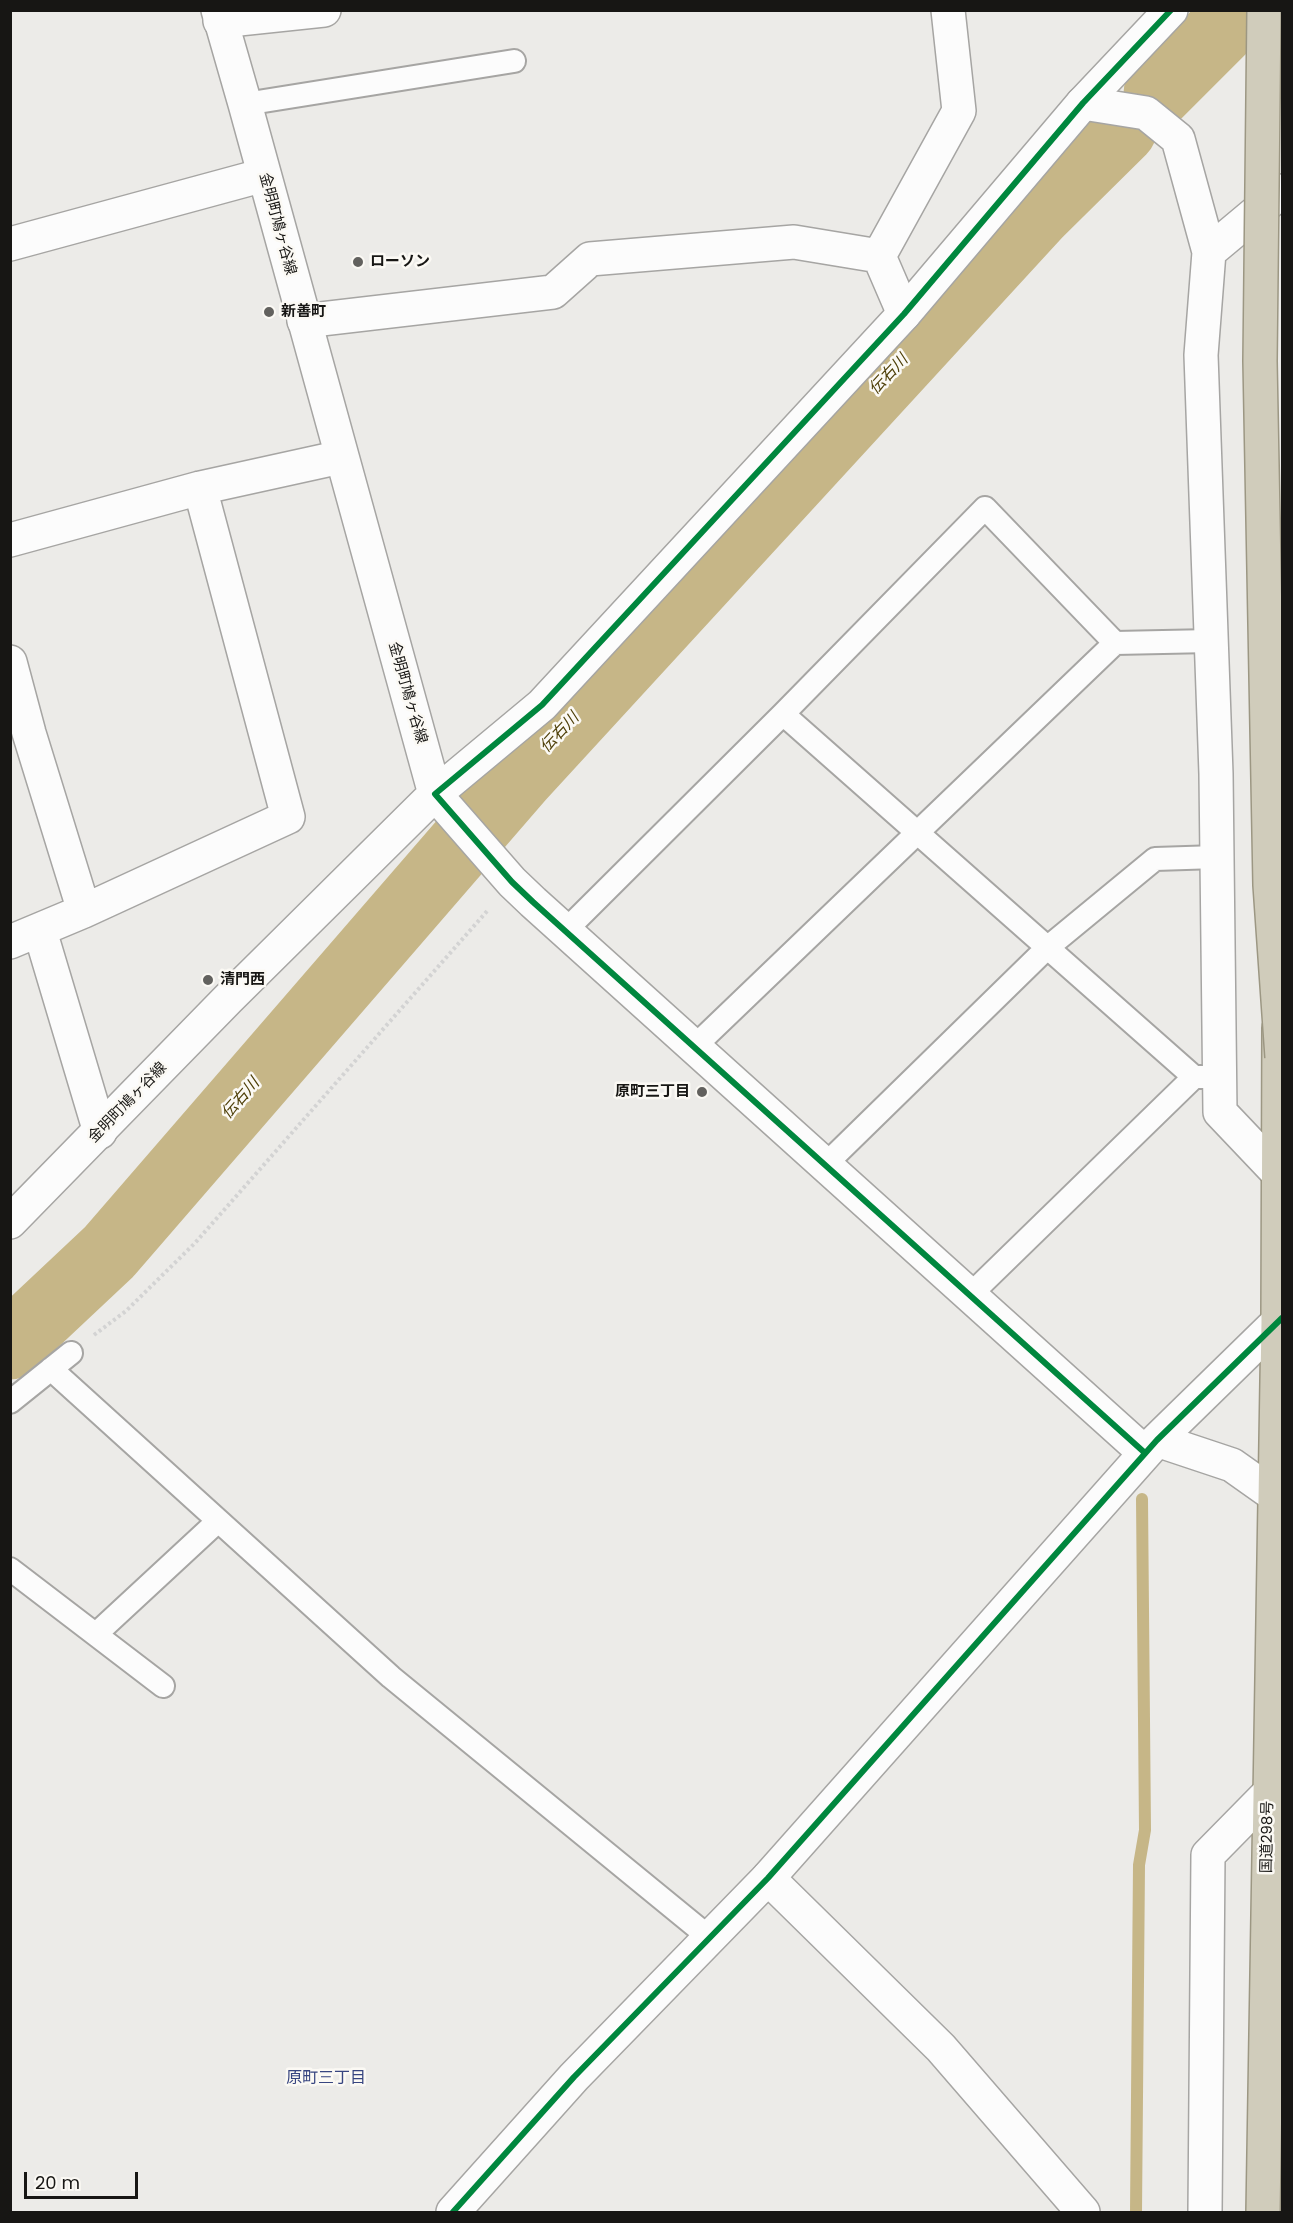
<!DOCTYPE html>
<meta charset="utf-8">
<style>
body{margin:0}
#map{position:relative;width:1293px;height:2223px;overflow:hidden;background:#ecebe8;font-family:Poppins,sans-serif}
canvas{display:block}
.frame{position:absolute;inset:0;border:12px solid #171614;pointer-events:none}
.scale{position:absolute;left:24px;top:2172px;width:114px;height:27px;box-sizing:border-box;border:3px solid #171614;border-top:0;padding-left:8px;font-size:18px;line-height:21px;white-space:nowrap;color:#171614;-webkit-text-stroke:4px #fbf9f4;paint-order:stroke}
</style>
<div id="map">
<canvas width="1293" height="2223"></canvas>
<div class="frame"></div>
<div class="scale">20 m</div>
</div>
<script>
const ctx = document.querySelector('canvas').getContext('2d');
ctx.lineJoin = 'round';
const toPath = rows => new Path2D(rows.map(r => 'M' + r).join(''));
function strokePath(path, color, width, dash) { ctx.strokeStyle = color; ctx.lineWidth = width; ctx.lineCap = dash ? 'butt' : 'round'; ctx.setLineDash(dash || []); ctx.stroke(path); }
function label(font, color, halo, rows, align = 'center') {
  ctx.font = font + ' Poppins,"Noto Sans JP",sans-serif'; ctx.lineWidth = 5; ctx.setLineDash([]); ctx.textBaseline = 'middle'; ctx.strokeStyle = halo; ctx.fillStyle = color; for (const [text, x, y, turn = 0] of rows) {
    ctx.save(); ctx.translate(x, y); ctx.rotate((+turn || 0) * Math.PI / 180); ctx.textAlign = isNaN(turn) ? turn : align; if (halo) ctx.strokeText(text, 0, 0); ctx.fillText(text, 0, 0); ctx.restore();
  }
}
const stream = toPath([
 [1136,2212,1139,1865,1145,1830,1142,1499]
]);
const river = toPath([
 [1158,93,1241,10],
 [10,1345,109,1252,520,777,1038,213,1122,130]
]);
const path = toPath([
 [94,1335,126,1311,195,1243,488,910]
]);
const lane = toPath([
 [245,104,514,61],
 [783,714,1194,1077],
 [565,931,783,714,985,508,1115,643],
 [694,1047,1115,643,1211,641],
 [825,1165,1047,948,1155,859,1217,857],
 [970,1295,1194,1077,1207,1077],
 [51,1369,391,1677,710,1938],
 [10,1402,71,1353],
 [10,1569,163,1686],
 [96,1634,218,1521]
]);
const street = toPath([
 [220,21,324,10],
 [1083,103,1146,113,1178,139,1209,252],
 [10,244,264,175],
 [904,314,879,256,959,111,948,10],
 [304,321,553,292,590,259,794,242,879,256],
 [10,540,200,488,341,457],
 [10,662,29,733,84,911],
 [40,931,100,1132],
 [10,942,84,911,288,817,200,488],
 [1277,1172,1220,1112,1216,774,1201,355,1209,252,1282,191],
 [768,1878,941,2048,1083,2212],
 [1205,2212,1208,1855,1269,1793]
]);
const secondary = toPath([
 [218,10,245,104,435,794,512,882,533,902,1145,1453],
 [10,1222,228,999,435,794,542,705,904,314,1083,103,1171,10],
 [1157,1440,1232,1465,1273,1494],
 [453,2212,574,2077,768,1878,1157,1440,1282,1318]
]);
const highway = toPath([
 [1263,2212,1278,1322,1279,1028]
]);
const highwayBridge = toPath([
 [1264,10,1260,361,1270,885,1282,1057]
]);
const cycleway = toPath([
 [1145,1453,533,902,512,882,435,794,542,705,904,314,1083,103,1171,10],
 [453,2212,574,2077,768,1878,1157,1440,1282,1318]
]);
const markers = [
 [358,262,6,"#62615e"],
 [269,312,6,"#62615e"],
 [208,980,6,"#62615e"],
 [702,1092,6,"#62615e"]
];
const streetNames = [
 ["金明町鳩ヶ谷線",277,224,75],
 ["金明町鳩ヶ谷線",407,693,74],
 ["金明町鳩ヶ谷線",128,1103,-46],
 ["国道298号",1268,1837,-89]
];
const poiNames = [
 ["ローソン",370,262],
 ["新善町",281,312],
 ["清門西",220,980],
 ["原町三丁目",690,1092,"right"]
];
const waterNames = [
 ["伝右川",889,375,-47],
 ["伝右川",560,733,-47],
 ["伝右川",241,1099,-49]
];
const neighbourhoodNames = [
 ["原町三丁目",326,2079]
];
strokePath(stream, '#c6b687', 12);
strokePath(river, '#c6b687', 69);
strokePath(lane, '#a6a5a3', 26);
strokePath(street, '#a6a5a3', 36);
strokePath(secondary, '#a6a5a3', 36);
strokePath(highway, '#9c9783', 36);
strokePath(path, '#d3d3d3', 4, [3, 3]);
strokePath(lane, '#fcfcfc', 22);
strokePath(street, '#fcfcfc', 33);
strokePath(secondary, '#fcfcfc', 33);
strokePath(highway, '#d0ccbb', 33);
strokePath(highwayBridge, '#9c9783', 36, []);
strokePath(highwayBridge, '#d0ccbb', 33);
strokePath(cycleway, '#00873e', 6);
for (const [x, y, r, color] of markers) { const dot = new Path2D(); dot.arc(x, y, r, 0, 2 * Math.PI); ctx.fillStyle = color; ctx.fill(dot); strokePath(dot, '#fbf9f4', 2); }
label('15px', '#171614', '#fbf9f4', streetNames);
label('bold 15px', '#171614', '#fbf9f4', poiNames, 'left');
label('italic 16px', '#4f4009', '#fbf9f4', waterNames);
label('16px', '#374580', '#fbf9f4', neighbourhoodNames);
</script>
